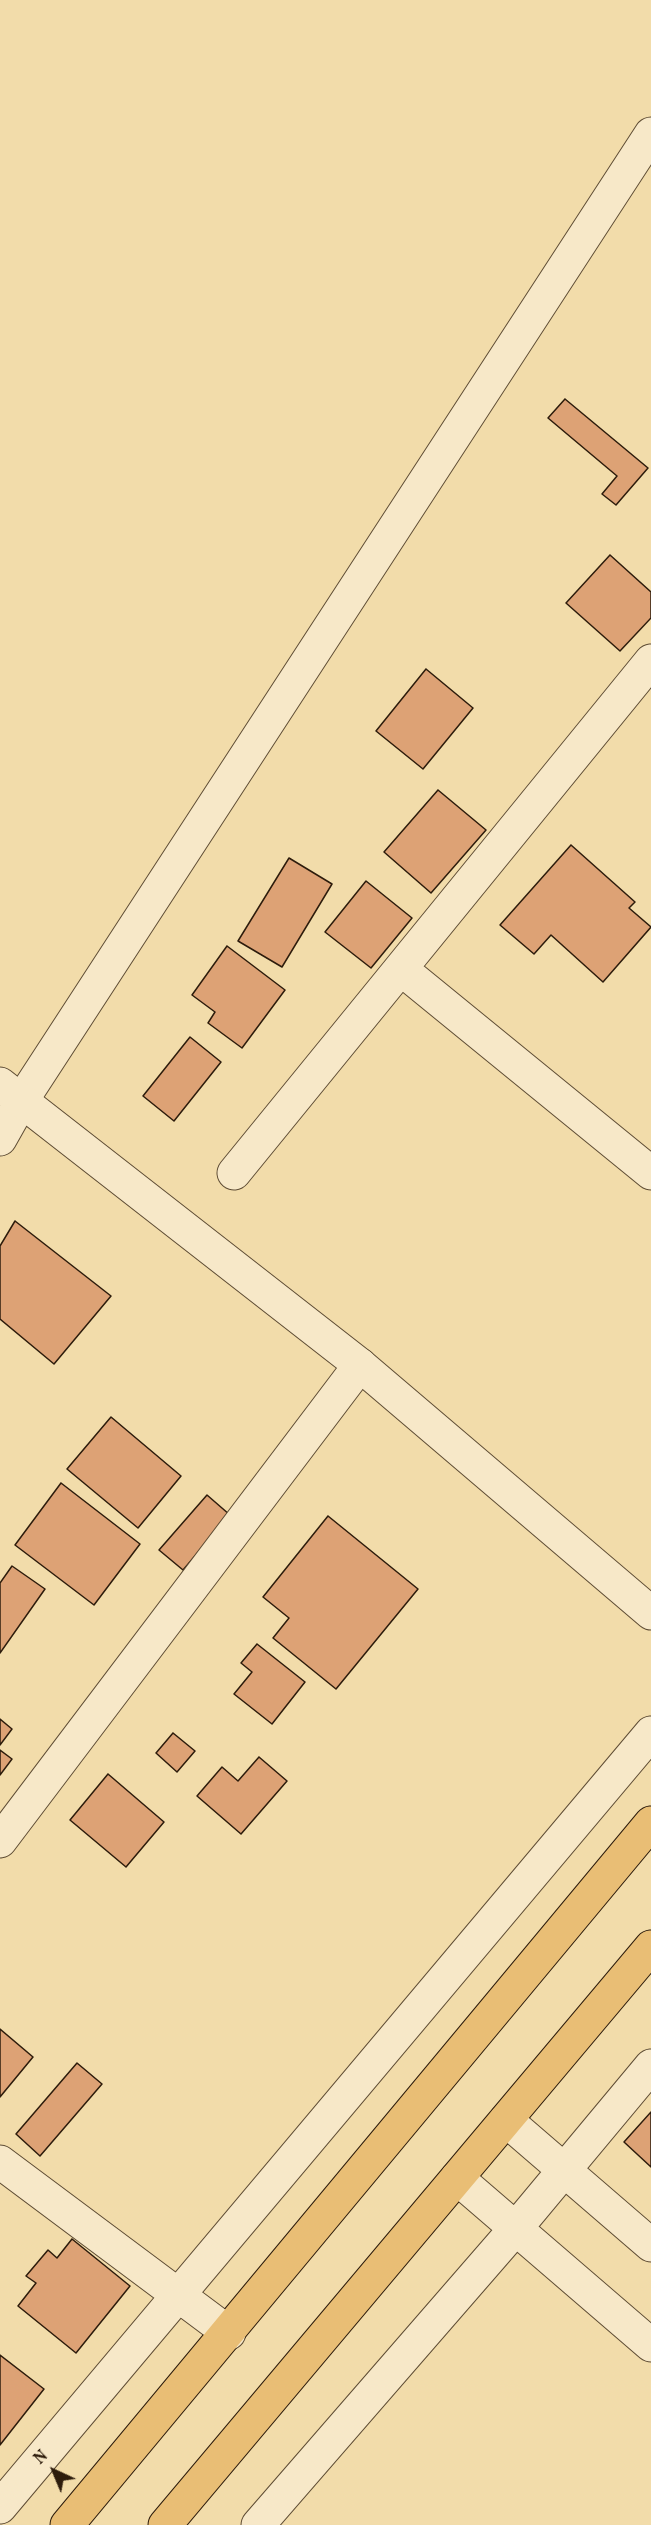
<!DOCTYPE html>
<style>
body{margin:0}
#map{position:relative;width:651px;height:2525px;overflow:hidden;background:#f2dcaa;font-family:Vollkorn,serif}
canvas{display:block}
.north{position:absolute;left:24px;top:2441px;width:60px;height:60px;-webkit-text-stroke:4px #f7e8c8;paint-order:stroke;rotate:316deg;font-size:16px;font-weight:700;line-height:24px;text-align:center;color:#2d1c0c}
.north::after{content:'';display:block;margin:auto;width:21px;height:27px;background:#2d1c0c;clip-path:polygon(50% 0,100% 100%,50% 72%,0 100%)}
</style>
<div id="map">
<canvas width="651" height="2525"></canvas>
<div class="north">N</div>
</div>
<script>
const ctx = document.querySelector('canvas').getContext('2d');
ctx.lineJoin = 'round';
function fill(path, color) { ctx.fillStyle = color; ctx.fill(path, 'evenodd'); }
const toPath = rows => new Path2D(rows.map(r => 'M' + r).join(''));
function strokePath(path, color, width, dash) { ctx.strokeStyle = color; ctx.lineWidth = width; ctx.lineCap = dash ? 'butt' : 'round'; ctx.setLineDash(dash || []); ctx.stroke(path); }
const building = toPath([
 [565,399,648,468,616,505,602,494,617,476,548,418,565,399],
 [610,555,651,592,651,618,620,651,566,603,610,555],
 [426,669,473,708,423,769,376,731,426,669],
 [438,790,486,830,431,893,384,852,438,790],
 [571,845,635,902,629,908,651,927,603,982,551,935,534,954,500,925,571,845],
 [289,858,332,884,282,967,238,941,289,858],
 [366,881,412,918,371,968,325,932,366,881],
 [227,946,285,990,242,1048,208,1023,215,1012,192,995,227,946],
 [190,1037,221,1062,174,1121,143,1096,190,1037],
 [15,1221,111,1296,54,1364,0,1319,0,1246,15,1221],
 [111,1417,181,1476,138,1528,67,1469,111,1417],
 [61,1483,140,1544,94,1605,15,1545,61,1483],
 [207,1495,230,1515,183,1570,159,1550,207,1495],
 [328,1516,418,1589,336,1689,273,1638,289,1618,263,1597,328,1516],
 [12,1566,45,1589,0,1653,0,1583,12,1566],
 [257,1644,305,1682,272,1724,234,1694,252,1672,241,1663,257,1644],
 [0,1719,12,1729,0,1745,0,1719],
 [173,1733,195,1751,177,1772,156,1753,173,1733],
 [0,1750,12,1759,0,1775,0,1750],
 [259,1757,287,1781,241,1834,197,1796,222,1767,238,1781,259,1757],
 [108,1774,164,1822,126,1867,70,1820,108,1774],
 [0,2029,33,2057,0,2097,0,2029],
 [77,2063,102,2084,40,2156,16,2134,77,2063],
 [651,2112,651,2167,624,2142,651,2112],
 [72,2239,130,2286,76,2353,18,2306,36,2283,26,2276,48,2250,57,2258,72,2239],
 [0,2355,44,2389,0,2445,0,2355]
]);
const minor = toPath([
 [401,969,651,1173],
 [0,1139,22,1100,651,134],
 [234,1173,651,661],
 [0,1841,360,1365],
 [506,2120,651,2245],
 [0,2162,229,2333],
 [457,2178,651,2345],
 [0,2507,651,1733],
 [258,2525,516,2228,651,2066]
]);
const tertiary = toPath([
 [0,1084,360,1365,651,1613]
]);
const primary = toPath([
 [67,2525,651,1823],
 [165,2525,651,1947]
]);
fill(building, '#dda275');
strokePath(building, '#2d1c0c', 1.5);
strokePath(minor, '#5e4c34', 35);
strokePath(tertiary, '#5e4c34', 35);
strokePath(primary, '#2d1c0c', 35);
strokePath(minor, '#f7e8c8', 33);
strokePath(tertiary, '#f7e8c8', 33);
strokePath(primary, '#e9be75', 33);
</script>
